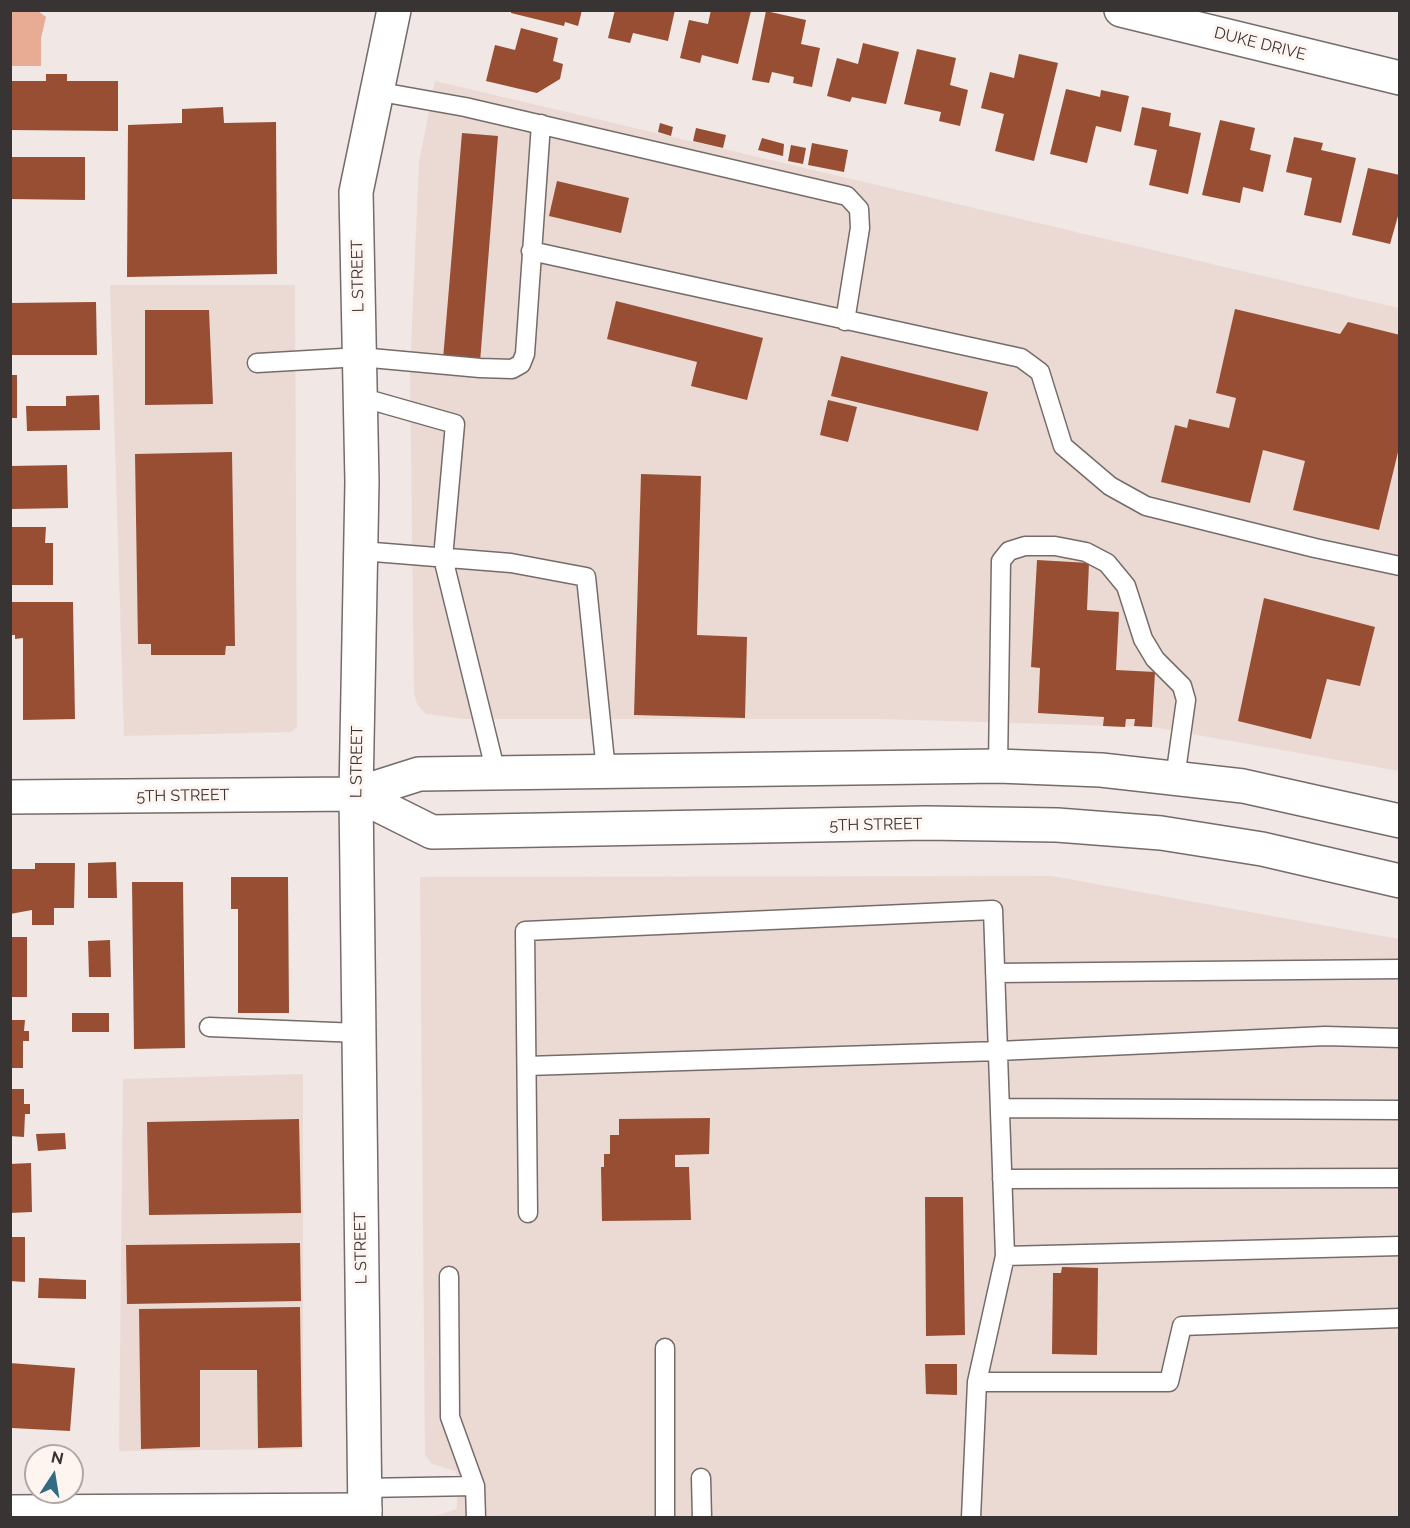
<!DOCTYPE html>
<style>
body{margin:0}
#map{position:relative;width:1410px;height:1528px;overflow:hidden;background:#f1e7e4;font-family:Raleway,sans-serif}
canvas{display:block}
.frame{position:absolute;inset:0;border:12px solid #383433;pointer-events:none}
.north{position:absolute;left:24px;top:1444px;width:60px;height:60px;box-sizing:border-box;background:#fef5f1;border:2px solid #afa8a5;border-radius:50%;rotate:12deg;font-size:16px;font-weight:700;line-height:24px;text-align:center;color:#383433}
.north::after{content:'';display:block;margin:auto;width:21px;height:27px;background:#316c84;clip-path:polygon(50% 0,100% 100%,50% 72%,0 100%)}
</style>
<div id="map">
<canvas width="1410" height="1528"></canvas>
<div class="frame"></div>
<div class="north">N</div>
</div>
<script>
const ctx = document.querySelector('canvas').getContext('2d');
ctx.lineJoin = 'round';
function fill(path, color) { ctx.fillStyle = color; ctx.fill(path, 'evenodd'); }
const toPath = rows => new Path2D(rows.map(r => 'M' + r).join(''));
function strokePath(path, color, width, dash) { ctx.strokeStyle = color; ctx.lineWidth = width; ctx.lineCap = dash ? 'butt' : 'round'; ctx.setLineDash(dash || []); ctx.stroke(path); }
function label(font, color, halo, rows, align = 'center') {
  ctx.font = font + ' Raleway,sans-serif'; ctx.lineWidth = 6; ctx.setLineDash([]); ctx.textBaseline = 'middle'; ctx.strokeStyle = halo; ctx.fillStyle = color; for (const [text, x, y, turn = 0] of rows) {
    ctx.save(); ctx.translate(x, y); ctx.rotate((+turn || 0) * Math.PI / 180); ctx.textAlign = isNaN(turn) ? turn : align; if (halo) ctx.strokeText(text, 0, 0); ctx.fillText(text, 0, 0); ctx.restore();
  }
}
const built = toPath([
 [435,81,1399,308,1399,771,1153,727,879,719,465,719,426,714,417,704,414,693,410,372,419,162],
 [110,285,295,285,297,727,291,732,124,736],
 [1052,876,1399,939,1399,1517,431,1517,457,1509,457,1487,456,1471,432,1464,425,1455,420,877],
 [303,1074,303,1449,119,1451,123,1079]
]);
const green = toPath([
 [10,11,38,11,46,17,41,38,41,66,11,66]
]);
const building = toPath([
 [511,10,582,10,578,26,565,22,564,26,511,13],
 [615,10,675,10,668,41,633,33,630,43,608,38],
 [711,10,751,11,738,64,702,55,700,63,680,58,689,20,708,24],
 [766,11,806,20,801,44,820,48,812,87,793,83,794,77,772,72,769,83,752,80],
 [521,28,558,38,553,61,563,64,560,79,537,93,486,81,495,45,515,50],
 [863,43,899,52,886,104,852,97,850,102,827,96,837,58,858,64],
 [917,49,956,58,950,85,968,90,960,126,939,121,941,112,904,104],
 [1019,54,1058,63,1034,161,995,151,1004,114,981,108,990,72,1014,78],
 [46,74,67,74,67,81,118,81,118,131,10,130,10,81,46,81],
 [1066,89,1100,97,1101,90,1129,96,1121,132,1096,126,1087,163,1050,154],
 [223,107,224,123,276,122,277,274,127,277,128,125,182,123,182,109],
 [1142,107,1171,113,1169,126,1201,133,1188,194,1149,185,1157,150,1134,145],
 [1220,120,1255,128,1250,150,1271,155,1263,192,1243,187,1240,203,1202,195],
 [660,123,673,127,671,136,658,132],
 [696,128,726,135,723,148,693,141],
 [462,133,498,136,480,362,443,359],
 [1294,137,1323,143,1321,150,1356,158,1341,223,1304,215,1312,178,1286,172],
 [762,138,784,144,783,156,758,150],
 [812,143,848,150,844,172,808,165],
 [791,145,806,148,803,164,788,161],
 [10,157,85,157,85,200,10,199],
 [1368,168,1400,175,1400,209,1390,244,1352,235],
 [557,181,629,198,621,233,549,216],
 [616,301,763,338,747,400,691,386,697,362,607,339],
 [96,302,97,355,10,355,10,303],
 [1235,309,1340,334,1348,322,1400,335,1400,444,1379,530,1293,510,1305,461,1263,450,1250,503,1161,482,1175,425,1187,428,1189,419,1229,428,1236,398,1216,393],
 [145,310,209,310,213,404,145,405],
 [841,356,988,392,978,431,831,396],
 [10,375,17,375,17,418,10,418],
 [99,395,100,430,27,431,26,406,66,406,66,396],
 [828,400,857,407,848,442,820,435],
 [232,452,235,646,226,646,225,655,151,655,151,644,138,644,135,454],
 [67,465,68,508,10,509,10,466],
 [641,474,701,476,697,635,747,637,745,718,634,715],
 [10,527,46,527,45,543,53,543,53,585,10,585],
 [1037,560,1089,563,1087,610,1119,612,1116,670,1155,672,1152,727,1134,726,1135,719,1126,719,1125,727,1103,726,1104,717,1038,713,1040,668,1031,667],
 [1264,598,1375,627,1360,686,1327,679,1311,739,1238,721],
 [10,602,73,602,75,719,23,720,23,638,15,639,15,635,10,635],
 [116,862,117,898,88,898,88,863],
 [35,863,75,863,74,908,54,908,54,925,32,925,32,910,10,914,10,869,35,869],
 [231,877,288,877,289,1013,238,1013,238,909,231,909],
 [132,882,183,882,185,1048,134,1049],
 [10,937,27,937,27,997,10,997],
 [110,940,111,977,89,977,88,941],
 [72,1013,109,1013,109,1032,72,1032],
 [10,1020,25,1020,24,1031,29,1031,29,1041,23,1041,23,1068,10,1068],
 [10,1089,24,1089,24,1104,30,1104,30,1114,25,1114,24,1137,10,1136],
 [710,1118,709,1154,675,1155,675,1167,689,1167,691,1220,602,1221,601,1167,604,1167,604,1154,610,1154,610,1135,619,1135,619,1119],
 [299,1119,301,1213,149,1215,147,1122],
 [65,1133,66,1149,38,1151,36,1134],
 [31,1163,32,1212,10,1213,10,1164],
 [925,1197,963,1197,965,1335,926,1336],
 [10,1237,25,1237,25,1282,10,1281],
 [300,1243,301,1301,127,1304,126,1245],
 [1062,1267,1098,1268,1097,1355,1052,1354,1053,1273,1061,1273],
 [39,1278,86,1280,86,1299,38,1298],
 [300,1307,302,1447,258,1448,257,1370,200,1370,200,1447,141,1449,139,1309],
 [10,1363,75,1368,70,1431,12,1428],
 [925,1364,957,1364,957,1395,926,1394]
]);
const service = toPath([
 [375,91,465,107,847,196,859,209,860,228,845,321],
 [531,251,1021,358,1040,372,1063,446,1110,486,1146,506,1315,548,1400,566],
 [257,363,360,357,480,368,512,369,521,364,525,354,541,124],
 [360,397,455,424,443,558,496,773],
 [361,551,511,563,586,577,606,771],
 [998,766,1001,561,1009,551,1025,546,1055,546,1086,552,1107,563,1126,586,1143,639,1155,659,1182,686,1186,700,1175,778],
 [995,973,1400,969],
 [209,1027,359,1033],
 [527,1066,998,1051,1325,1036,1400,1038],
 [1000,1108,1400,1110],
 [1002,1179,1400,1178],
 [528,1213,525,931,993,910,1005,1256,977,1382,971,1518],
 [1005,1256,1400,1246],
 [449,1276,450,1417,475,1486,476,1518],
 [665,1348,665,1518],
 [977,1382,1169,1382,1182,1326,1400,1318],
 [701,1478,702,1518],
 [364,1488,475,1486]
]);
const minor = toPath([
 [1121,10,1400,78],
 [10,1512,365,1510]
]);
const tertiary = toPath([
 [365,1518,356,794,362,482,356,192,394,10]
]);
const secondary = toPath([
 [356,794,432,832,926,823,1057,825,1161,833,1262,849,1400,881],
 [10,797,356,794,419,774,998,766,1101,770,1243,786,1400,821]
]);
const streetNames = [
 ["DUKE DRIVE",1260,44,14],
 ["L STREET",358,276,-91],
 ["L STREET",357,762,-89],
 ["5TH STREET",183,796,-1],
 ["5TH STREET",876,825,-1],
 ["L STREET",361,1248,-91]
];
fill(built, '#ebdad3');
fill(green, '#e8ab94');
fill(building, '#974e32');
strokePath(service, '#756c69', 21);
strokePath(minor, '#756c69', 36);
strokePath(tertiary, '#756c69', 36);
strokePath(secondary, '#756c69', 36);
strokePath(service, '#fff', 18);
strokePath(minor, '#fff', 33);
strokePath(tertiary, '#fff', 33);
strokePath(secondary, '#fff', 33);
label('16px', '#383433', '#fef5f1', streetNames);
</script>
